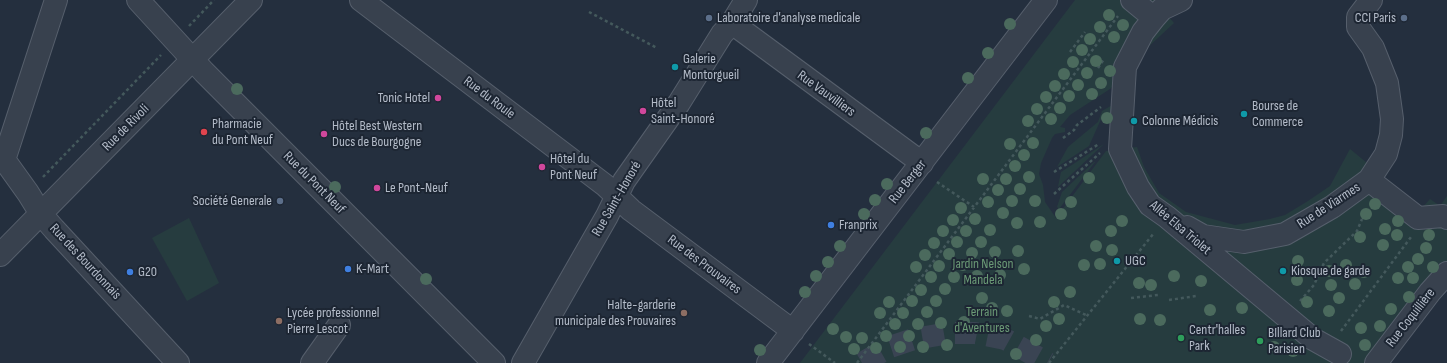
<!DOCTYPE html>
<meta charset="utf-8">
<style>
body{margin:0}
canvas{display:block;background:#242f3e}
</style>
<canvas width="1447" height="363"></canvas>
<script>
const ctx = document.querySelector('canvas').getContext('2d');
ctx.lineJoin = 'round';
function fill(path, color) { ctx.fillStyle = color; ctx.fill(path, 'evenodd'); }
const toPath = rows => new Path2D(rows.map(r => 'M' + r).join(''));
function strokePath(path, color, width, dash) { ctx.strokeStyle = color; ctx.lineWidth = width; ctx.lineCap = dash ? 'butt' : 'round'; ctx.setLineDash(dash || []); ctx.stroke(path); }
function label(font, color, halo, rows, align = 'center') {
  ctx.font = font + ' "Sofia Sans Condensed",sans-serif'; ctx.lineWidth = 4; ctx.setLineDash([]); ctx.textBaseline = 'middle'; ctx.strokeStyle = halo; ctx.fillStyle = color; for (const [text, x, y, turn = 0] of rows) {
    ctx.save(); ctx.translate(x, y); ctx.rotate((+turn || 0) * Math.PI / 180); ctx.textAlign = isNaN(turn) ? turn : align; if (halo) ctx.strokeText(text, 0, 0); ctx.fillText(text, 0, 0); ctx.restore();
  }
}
const green = toPath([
 [1075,0,1154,0,1174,23,1146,49,1110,89,1070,115,1060,127,1065,128,1065,132,1055,134,1052,138,1041,163,1039,174,1043,185,1045,202,1056,218,1106,151,1137,147,1144,167,1159,193,1186,212,1235,225,1270,219,1285,215,1308,201,1330,186,1350,149,1422,208,1430,199,1440,206,1447,196,1447,265,1370,363,800,363],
 [1114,104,1112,120,1101,119,1089,146,1057,167,1068,147,1098,122,1102,111],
 [1104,144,1091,156,1058,187,1061,172],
 [1094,162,1095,162,1059,209,1057,207,1062,192],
 [189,218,219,283,187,301,152,238]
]);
const minorTunnel = toPath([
 [862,363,890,347,914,339,949,333,975,333,1005,339,1048,363]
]);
const path = toPath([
 [589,12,657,48],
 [189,26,214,0],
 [1070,52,1085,32],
 [1098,68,1104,59],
 [1063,138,1074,130,1077,125,1101,107],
 [1054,172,1099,144],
 [43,177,161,55],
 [937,182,974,207],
 [1054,194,1100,153],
 [1131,298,1158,295],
 [1169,300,1196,296],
 [1300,301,1314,285,1324,263,1357,231,1362,219],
 [1029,316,1040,319,1064,305,1088,316],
 [1341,331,1411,237],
 [809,344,835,363],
 [857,363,1118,16],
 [1049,363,1154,233]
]);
const minor = toPath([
 [138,0,204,72,494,363],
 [361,0,606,186,631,210,793,331],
 [1132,0,1154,18],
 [1181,0,1162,9,1154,18,1143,32,1125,67,1120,149,1138,187,1150,205,1167,217,1313,339,1340,354],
 [732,23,922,163],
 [0,154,28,193,41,214,54,229,178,363],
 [4,160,56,0],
 [1369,180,1418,218,1443,216,1447,218],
 [1187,227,1203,236,1244,242,1285,234,1332,207,1369,180,1386,154,1391,135,1392,119,1387,83,1373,48,1358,27,1358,17,1371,0],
 [0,255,251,0],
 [312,363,339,325],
 [523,363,607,216,624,181,679,103,722,34,732,23,746,0],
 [768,363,1046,0],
 [1376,363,1430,292,1447,273]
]);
const trees = [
 [1109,15],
 [1010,24],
 [1123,25],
 [1100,27],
 [1114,37],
 [1090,39],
 [1082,50],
 [988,53],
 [1096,61],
 [1073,62],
 [1110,71],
 [1087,73],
 [1064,74],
 [968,78],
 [1101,83],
 [1078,85],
 [1055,86],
 [237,89],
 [1092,94],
 [1069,96],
 [1046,97],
 [1060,108],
 [1037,109],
 [1107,118],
 [1051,119],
 [1028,121],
 [926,133],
 [1033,143],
 [1010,144],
 [1024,155],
 [1015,166],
 [1029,177],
 [1089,178],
 [983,179],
 [1006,179],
 [887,184],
 [335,187],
 [1020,189],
 [998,190],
 [875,200],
 [1012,201],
 [1035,201],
 [988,202],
 [1071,202],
 [1375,204],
 [961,208],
 [1003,213],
 [864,214],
 [1061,214],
 [1366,214],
 [975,219],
 [953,220],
 [1122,221],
 [1398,221],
 [1040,222],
 [1017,223],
 [1385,229],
 [990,230],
 [943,231],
 [966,231],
 [1111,231],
 [1397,235],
 [1429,235],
 [1360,237],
 [957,242],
 [981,242],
 [934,243],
 [1383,245],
 [840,246],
 [1096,246],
 [1426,248],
 [1112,250],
 [1018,251],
 [995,252],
 [972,253],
 [949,254],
 [925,255],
 [1418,259],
 [1298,261],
 [828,262],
 [1100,264],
 [963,265],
 [1084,265],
 [1346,265],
 [939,266],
 [916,267],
 [1408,267],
 [1433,267],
 [1024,269],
 [1329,271],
 [1364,272],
 [1000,275],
 [816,276],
 [977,276],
 [1174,276],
 [931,277],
 [954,277],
 [1398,278],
 [1413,278],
 [426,279],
 [1297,280],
 [1201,281],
 [1139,283],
 [1355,284],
 [1151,285],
 [1331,285],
 [945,289],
 [921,290],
 [805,292],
 [1070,292],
 [1409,297],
 [982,298],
 [1339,298],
 [912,301],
 [936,301],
 [889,302],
 [1054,302],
 [1307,302],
 [992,308],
 [1242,308],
 [1391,309],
 [1210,310],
 [1007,311],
 [1329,311],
 [927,312],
 [880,313],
 [903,313],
 [1059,319],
 [1140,319],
 [1160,320],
 [964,322],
 [941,323],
 [895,324],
 [918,324],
 [1046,326],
 [1380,326],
 [1361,328],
 [833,329],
 [886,336],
 [909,336],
 [846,337],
 [862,338],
 [1036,340],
 [947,345],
 [1365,345],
 [900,347],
 [923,347],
 [1274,347],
 [876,348],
 [854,349],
 [760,350],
 [1293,351],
 [1016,354]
];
const markers = [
 [709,18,4,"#5c6f8a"],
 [1404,18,4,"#5c6f8a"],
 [675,67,4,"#0f9aa8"],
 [438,98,4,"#d1479c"],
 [643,111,4,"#d1479c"],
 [1244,114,4,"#0f9aa8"],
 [1134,121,4,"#0f9aa8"],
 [204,132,4,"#e0444e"],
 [324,134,4,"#d1479c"],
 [542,167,4,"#d1479c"],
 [377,188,4,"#d1479c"],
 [280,201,4,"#5c6f8a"],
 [831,225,4,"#3f7fe0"],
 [1117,261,4,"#0f9aa8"],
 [348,269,4,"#3f7fe0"],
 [1283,271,4,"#0f9aa8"],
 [130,272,4,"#3f7fe0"],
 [684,313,4,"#8d6e63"],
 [279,321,4,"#8d6e63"],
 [1181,338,4,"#2e9e5b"],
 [1260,341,4,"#2e9e5b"]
];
const poiNames = [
 ["Laboratoire d'analyse medicale",717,18],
 ["CCI Paris",1396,18,"right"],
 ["Galerie",683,59],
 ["Montorgueil",683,75],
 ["Tonic Hotel",430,98,"right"],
 ["Hôtel",651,103],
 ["Saint-Honoré",651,119],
 ["Bourse de",1252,106],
 ["Commerce",1252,122],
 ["Colonne Médicis",1142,121],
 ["Pharmacie",212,124],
 ["du Pont Neuf",212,140],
 ["Hôtel Best Western",332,126],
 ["Ducs de Bourgogne",332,142],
 ["Hôtel du",550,159],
 ["Pont Neuf",550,175],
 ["Le Pont-Neuf",385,188],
 ["Société Generale",272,201,"right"],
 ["Franprix",839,225],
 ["UGC",1125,261],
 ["K-Mart",356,269],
 ["Kiosque de garde",1291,271],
 ["G20",138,272],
 ["Halte-garderie",676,305,"right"],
 ["municipale des Prouvaires",676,321,"right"],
 ["Lycée professionnel",287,313],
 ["Pierre Lescot",287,329],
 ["Centr'halles",1189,330],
 ["Park",1189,346],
 ["BIllard Club",1268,333],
 ["Parisien",1268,349]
];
const streetNames = [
 ["Rue Vauvilliers",826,94,36],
 ["Rue du Roule",489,98,37],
 ["Rue de Rivoli",126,128,-45],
 ["Rue Berger",908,182,-52],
 ["Rue du Pont Neuf",314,183,45],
 ["Rue Saint-Honoré",617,199,-60],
 ["Rue de Viarmes",1329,206,-33],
 ["Allée Elsa Triolet",1180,228,40],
 ["Rue des Bourdonnais",85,262,47],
 ["Rue des Prouvaires",704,265,37],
 ["Rue Coquillière",1411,318,-52]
];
const parkNames = [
 ["Jardin Nelson",983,264],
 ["Mandela",983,280],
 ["Terrain",982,312],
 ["d'Aventures",982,328]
];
fill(green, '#263c3f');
strokePath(minorTunnel, '#3a4453', 22, [22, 11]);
strokePath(minor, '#565f6c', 24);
strokePath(path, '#44595c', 2.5, [3, 3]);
strokePath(minor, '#38414e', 22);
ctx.fillStyle = '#4b6a5d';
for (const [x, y] of trees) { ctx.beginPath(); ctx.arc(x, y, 6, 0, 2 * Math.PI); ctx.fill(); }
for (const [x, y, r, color] of markers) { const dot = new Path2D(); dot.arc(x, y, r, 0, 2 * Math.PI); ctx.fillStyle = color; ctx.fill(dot); strokePath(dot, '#1d2633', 1.5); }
label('14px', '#b4bcc9', '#1d2633', poiNames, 'left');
label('14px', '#b4bcc9', '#1d2633', streetNames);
label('14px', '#6b9a76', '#1d2633', parkNames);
</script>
